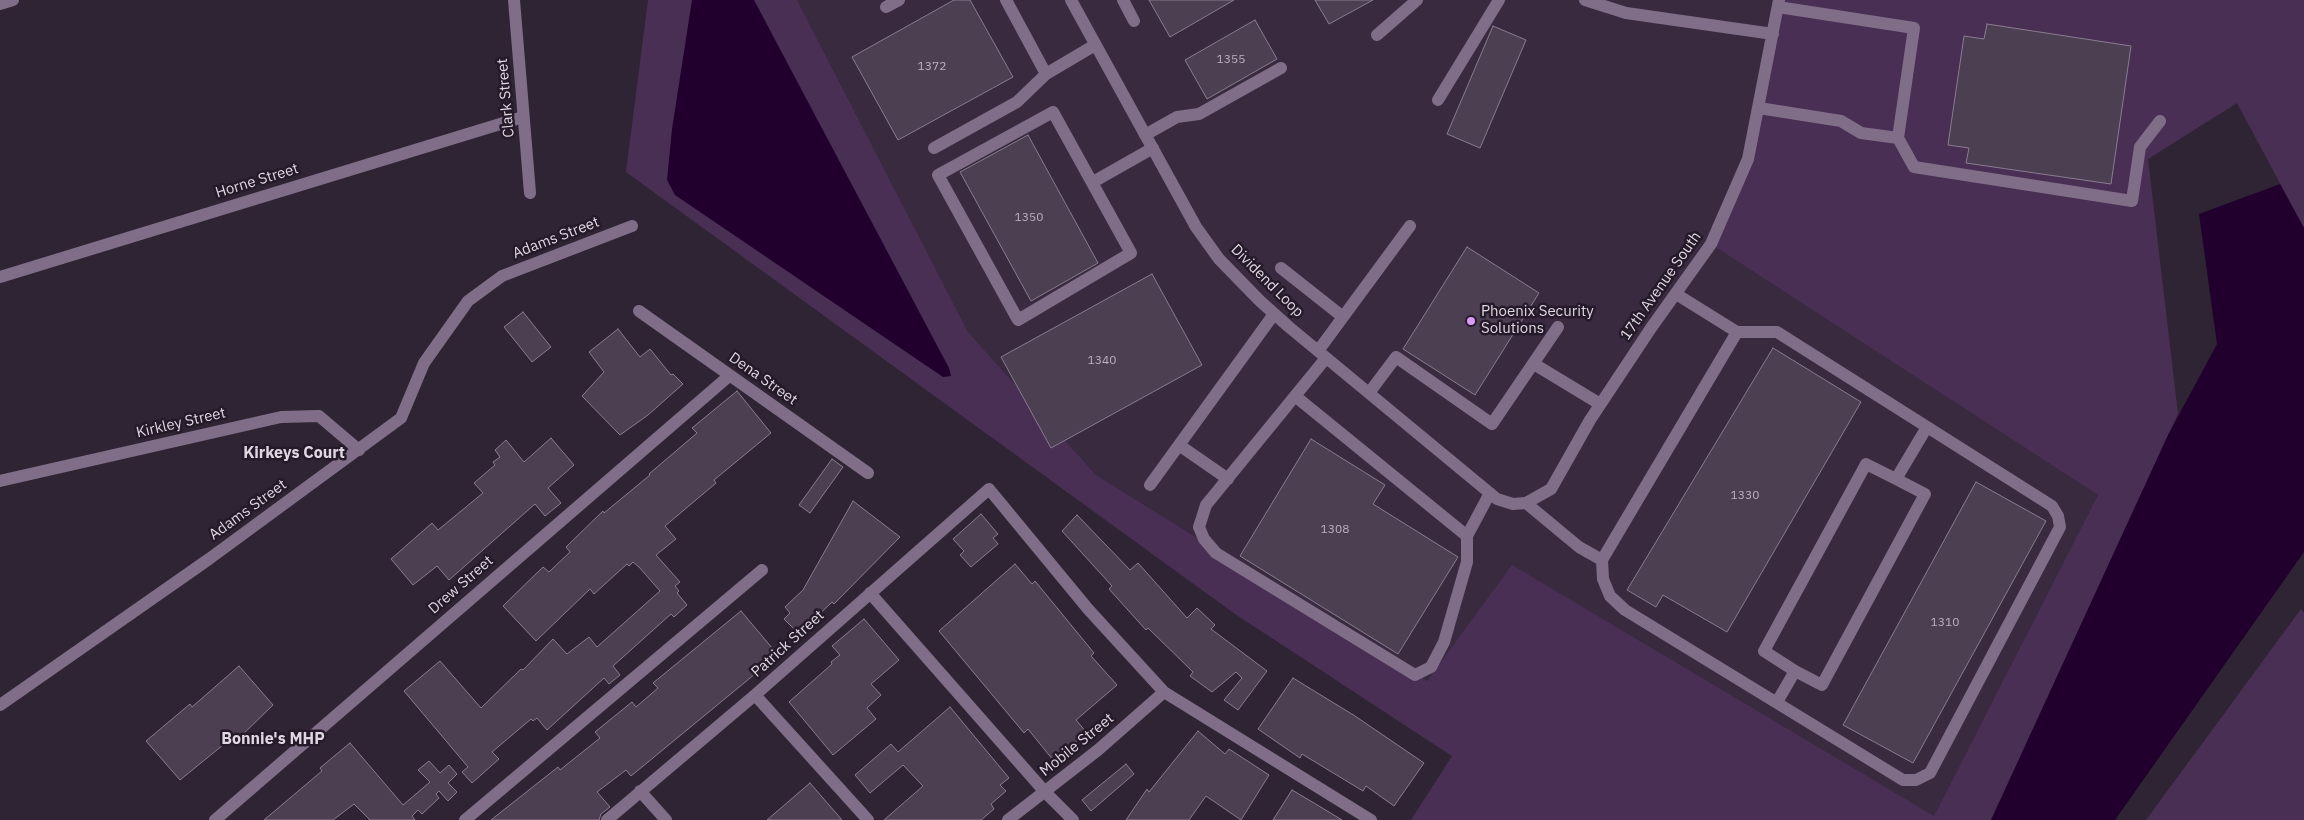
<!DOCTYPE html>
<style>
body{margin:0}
canvas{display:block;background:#2f2434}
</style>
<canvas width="2304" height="820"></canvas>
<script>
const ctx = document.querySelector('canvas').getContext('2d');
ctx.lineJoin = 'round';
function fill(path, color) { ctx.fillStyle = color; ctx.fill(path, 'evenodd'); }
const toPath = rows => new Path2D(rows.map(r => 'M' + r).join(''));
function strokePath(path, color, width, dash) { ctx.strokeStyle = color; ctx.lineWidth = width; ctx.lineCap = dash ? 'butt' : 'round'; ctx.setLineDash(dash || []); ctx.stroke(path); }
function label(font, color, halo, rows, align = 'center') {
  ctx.font = font + ' "IBM Plex Sans",sans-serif'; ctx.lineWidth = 5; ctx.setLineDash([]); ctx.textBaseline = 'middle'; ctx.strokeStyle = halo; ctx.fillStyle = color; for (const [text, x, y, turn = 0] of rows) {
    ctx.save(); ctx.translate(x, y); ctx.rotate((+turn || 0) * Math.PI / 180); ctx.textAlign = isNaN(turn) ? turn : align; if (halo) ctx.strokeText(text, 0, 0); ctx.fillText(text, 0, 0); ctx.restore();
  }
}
const built = toPath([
 [797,0,1779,0,1753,137,1712,244,2098,495,1934,816,1512,566,1427,681,1096,475,968,332]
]);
const green = toPath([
 [648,0,797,0,968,332,1096,475,1427,681,1512,565,1934,816,2098,495,1711,244,1748,159,1779,0,2304,0,2304,228,2237,103,2148,159,2178,414,1991,820,1411,820,1452,756,1235,614,626,172],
 [2301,609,2304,613,2304,820,2146,820]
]);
const water = toPath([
 [692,0,754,0,949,368,951,376,943,377,675,195,667,180,672,129],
 [2280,184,2304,228,2304,552,2115,820,1991,820,2168,435,2217,344,2199,214]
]);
const building = toPath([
 [954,0,970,0,1013,77,898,140,852,57,954,0],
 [1149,0,1234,0,1170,37,1149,0],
 [1315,0,1373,0,1329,24,1315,0],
 [1255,20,1277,59,1207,99,1185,60,1255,20],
 [1987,24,2131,46,2111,184,1966,163,1969,148,1948,145,1964,36,1984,39,1987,24],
 [1493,26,1526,40,1480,148,1447,134,1493,26],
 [1028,135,1098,263,1031,301,960,172,1028,135],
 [1467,247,1539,293,1475,395,1403,349,1467,247],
 [1152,274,1202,365,1051,448,1001,357,1152,274],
 [523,312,551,347,532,362,504,327,523,312],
 [618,329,640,357,650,349,671,375,673,374,683,384,648,415,620,435,582,396,604,372,589,352,618,329],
 [1773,348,1861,402,1727,632,1663,595,1656,607,1627,590,1773,348],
 [737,391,771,433,714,480,716,483,665,526,676,539,656,555,680,582,675,586,679,591,677,593,687,605,674,617,671,614,613,666,620,675,609,684,604,678,547,730,537,718,533,721,531,719,492,752,499,759,472,783,462,772,468,767,404,691,440,661,481,708,521,669,523,670,553,639,567,654,589,637,597,647,660,591,639,567,633,562,629,566,627,564,594,594,590,589,536,641,503,606,543,567,549,572,570,552,566,547,603,511,604,513,650,475,649,474,697,433,692,428,737,391],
 [551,438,574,465,548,488,561,503,545,516,535,504,449,580,437,566,413,585,391,559,432,523,438,530,483,493,474,483,495,465,493,462,500,457,495,450,506,440,524,462,551,438],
 [1311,439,1385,485,1373,504,1458,557,1398,654,1240,556,1311,439],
 [832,459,843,467,810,513,799,505,832,459],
 [1976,482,2046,521,1913,763,1843,725,1976,482],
 [853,501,900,537,834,604,832,602,799,634,784,619,790,613,785,607,803,590,853,501],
 [981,514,998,534,993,538,998,544,971,567,960,555,964,551,953,539,981,514],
 [1077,515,1130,570,1138,563,1187,618,1197,608,1215,625,1211,629,1267,671,1238,710,1224,700,1242,678,1236,672,1212,692,1190,676,1193,672,1148,628,1146,630,1109,589,1112,586,1062,531,1077,515],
 [1015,564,1032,584,1035,581,1094,653,1091,656,1117,685,1076,720,1087,733,1053,760,1028,729,1024,733,939,631,1015,564],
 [741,611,778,655,631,776,626,770,597,792,610,807,601,814,599,820,491,820,558,767,560,770,600,738,595,732,632,702,636,707,658,688,653,683,741,611],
 [864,619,899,660,871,684,881,695,867,708,876,719,833,755,789,702,832,664,831,662,840,655,832,646,864,619],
 [239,666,273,705,237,740,234,736,180,780,146,741,190,704,192,707,239,666],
 [1293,678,1355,716,1424,763,1394,806,1366,786,1363,791,1302,754,1300,758,1258,729,1293,678],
 [950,707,1009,778,1000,785,1006,791,991,804,994,809,981,820,884,820,923,786,903,765,870,793,855,775,891,744,898,752,950,707],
 [1198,731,1225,754,1229,749,1269,775,1241,820,1206,796,1189,820,1126,820,1147,789,1149,792,1198,731],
 [350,743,403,805,430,782,418,770,429,761,440,773,449,765,457,774,448,783,457,792,448,801,439,791,436,794,439,798,422,814,418,810,412,816,415,820,370,820,354,804,333,820,264,820,322,771,320,768,350,743],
 [1126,764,1134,774,1091,811,1082,800,1126,764],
 [810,783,842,820,767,820,810,783],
 [1292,790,1314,803,1342,820,1273,820,1292,790]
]);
const minor = toPath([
 [514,0,530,193],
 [1006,0,1046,74],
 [1071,0,1196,227,1219,259,1260,301,1289,327,1497,499,1513,504,1526,503,1551,489,1590,420,1651,328,1711,244,1748,159,1779,0],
 [1123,0,1134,21],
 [1585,0,1626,13,1773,34],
 [0,4,13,0],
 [886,7,899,0],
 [1377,35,1417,0],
 [1438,100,1499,0],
 [1759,108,1841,121,1861,133,1898,138,1914,28,1778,7],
 [1053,112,1131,253,1018,320,938,175,1053,112],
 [1145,135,1177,117,1199,114,1281,68],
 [1898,138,1914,167,2132,201,2140,147,2160,121],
 [934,148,1017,102,1046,74,1095,45],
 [1093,182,1153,148],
 [1281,268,1343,317],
 [0,277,523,117],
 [639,311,868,473],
 [1318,351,1410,226],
 [1534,364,1600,404],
 [1369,393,1396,357,1492,424,1558,327],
 [1295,396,1467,536,1467,562,1444,642,1431,667,1415,675,1216,553,1204,539,1199,527,1206,505,1326,358],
 [1179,445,1228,479],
 [0,481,281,417,319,416,359,450],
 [1150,485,1274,314],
 [1526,503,1579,547,1602,560,1603,579,1610,596,1625,610,1903,780,1916,780,1930,773,2060,527,2058,516,2052,506,1777,332,1737,332,1676,294],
 [1467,536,1490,493],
 [1602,560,1737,332],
 [870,593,1045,792,1073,820],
 [1795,671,1764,651,1866,464,1896,479],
 [755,695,868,820],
 [1777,702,1795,671,1822,685,1925,494,1896,479,1927,427],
 [0,705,209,559,401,418,424,363,468,301,502,276,632,226],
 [640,791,666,820],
 [215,820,729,376],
 [465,820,762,570],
 [607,820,755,695,989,489,1088,609,1164,692,1371,820],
 [1008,820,1098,750,1164,692]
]);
const markers = [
 [1471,321,5,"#da9af6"]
];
const numberNames = [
 ["1355",1231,60],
 ["1372",932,67],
 ["1350",1029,218],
 ["1340",1102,361],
 ["1330",1745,496],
 ["1308",1335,530],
 ["1310",1945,623]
];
const streetNames = [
 ["Clark Street",506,98,-95],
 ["Horne Street",257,181,-17],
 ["Adams Street",556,238,-21],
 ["Dividend Loop",1267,281,45],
 ["17th Avenue South",1661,286,-55],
 ["Dena Street",763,379,35],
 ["Kirkley Street",181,423,-13],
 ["Adams Street",248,510,-36],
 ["Drew Street",461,585,-41],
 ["Patrick Street",788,644,-42],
 ["Mobile Street",1077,745,-39]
];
const poiNames = [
 ["Phoenix Security",1481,312],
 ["Solutions",1481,329]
];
const neighbourhoodNames = [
 ["Kirkeys Court",294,453],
 ["Bonnie's MHP",273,739]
];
fill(built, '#392a40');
fill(green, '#492f54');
fill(water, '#21002e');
fill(building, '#4c3f51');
strokePath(building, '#897c90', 1);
strokePath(minor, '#806e88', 12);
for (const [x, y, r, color] of markers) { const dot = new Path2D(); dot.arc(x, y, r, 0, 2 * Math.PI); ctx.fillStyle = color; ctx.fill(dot); strokePath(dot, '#251a2a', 2); }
label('12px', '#bab1be', null, numberNames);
label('15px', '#dfd7e2', '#251a2a', streetNames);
label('15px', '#dfd7e2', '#251a2a', poiNames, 'left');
label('bold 16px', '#dfd7e2', '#251a2a', neighbourhoodNames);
</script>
